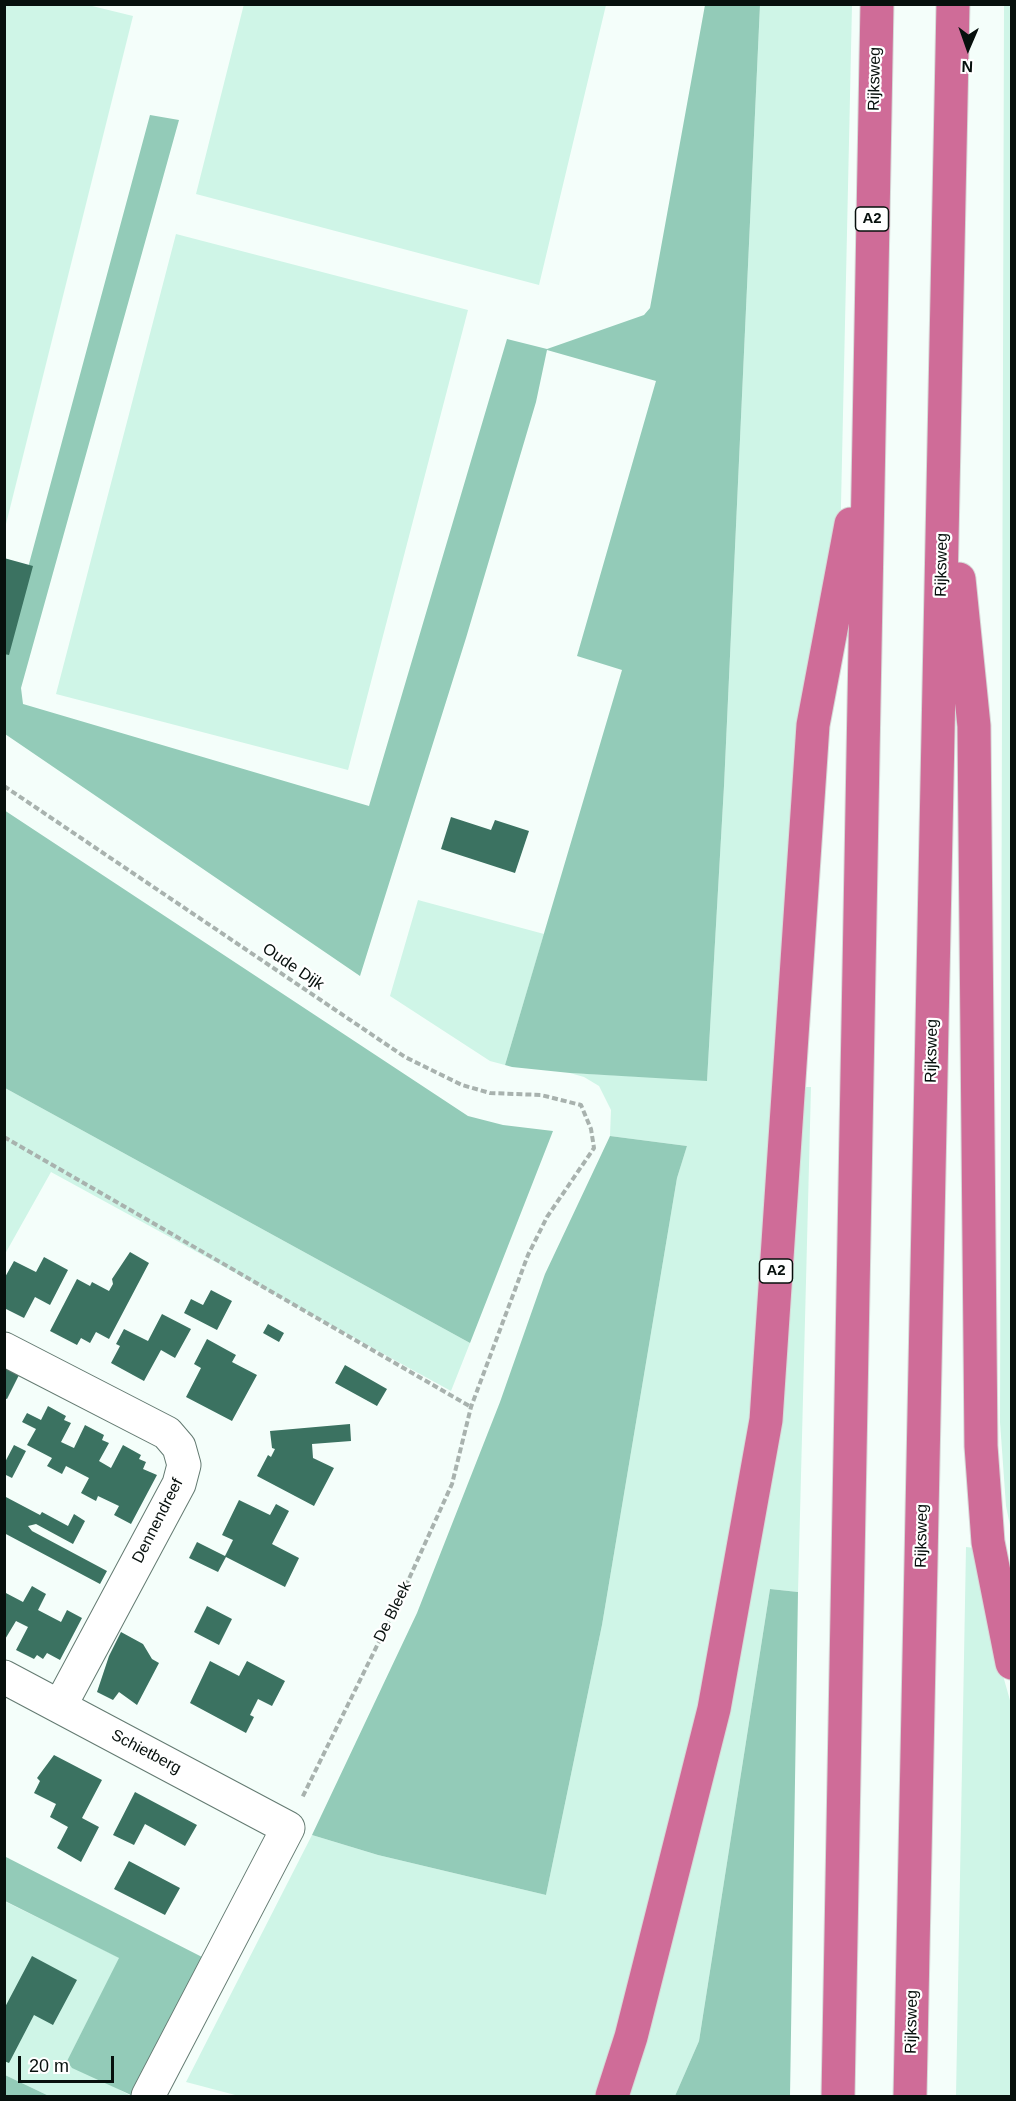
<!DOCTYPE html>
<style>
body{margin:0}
#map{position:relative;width:1016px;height:2101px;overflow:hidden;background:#f4fefa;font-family:Arial,sans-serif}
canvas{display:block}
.frame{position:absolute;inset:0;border:6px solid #07100d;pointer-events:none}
.north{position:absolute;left:938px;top:18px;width:60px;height:60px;-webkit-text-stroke:4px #fff;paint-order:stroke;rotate:182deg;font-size:16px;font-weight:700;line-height:24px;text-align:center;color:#07100d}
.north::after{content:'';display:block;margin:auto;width:21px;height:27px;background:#07100d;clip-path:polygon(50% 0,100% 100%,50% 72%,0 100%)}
.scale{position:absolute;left:18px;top:2056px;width:96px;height:27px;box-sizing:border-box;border:3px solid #07100d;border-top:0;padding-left:8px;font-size:18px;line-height:21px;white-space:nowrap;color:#07100d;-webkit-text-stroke:4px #fff;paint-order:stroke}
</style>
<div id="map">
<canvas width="1016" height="2101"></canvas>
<div class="frame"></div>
<div class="north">N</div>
<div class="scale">20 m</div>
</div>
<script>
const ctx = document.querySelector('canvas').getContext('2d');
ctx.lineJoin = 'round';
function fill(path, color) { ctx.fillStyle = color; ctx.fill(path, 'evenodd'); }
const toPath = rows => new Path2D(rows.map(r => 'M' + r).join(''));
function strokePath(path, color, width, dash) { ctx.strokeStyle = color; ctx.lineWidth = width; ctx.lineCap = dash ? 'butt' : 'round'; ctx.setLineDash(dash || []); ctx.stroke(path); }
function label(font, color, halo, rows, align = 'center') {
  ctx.font = font + ' Arial,sans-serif'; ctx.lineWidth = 4.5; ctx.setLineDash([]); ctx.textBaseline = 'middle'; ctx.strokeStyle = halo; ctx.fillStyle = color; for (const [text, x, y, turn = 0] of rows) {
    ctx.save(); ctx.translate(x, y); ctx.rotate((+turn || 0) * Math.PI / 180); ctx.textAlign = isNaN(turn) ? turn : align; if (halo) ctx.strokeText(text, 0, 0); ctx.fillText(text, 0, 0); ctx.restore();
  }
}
const green = toPath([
 [5,4,88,5,133,16,5,528],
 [244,4,606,5,539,285,196,194],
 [760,5,852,5,840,550,771,1306,686,1777,598,2096,239,2096,186,2082,312,1835,378,1855,546,1895,602,1625,677,1178,687,1146,610,1136,611,1110,599,1086,584,1077,570,1073,707,1080,724,786],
 [1004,5,1012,5,1011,1530,1006,1506,1000,1422],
 [176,234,468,310,348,770,56,694],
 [418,900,544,934,505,1065,490,1061,390,996],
 [802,1087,811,1087,798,1592,770,1589,699,2041,675,2096,625,2096,694,1837],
 [5,1088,470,1343,451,1391,51,1172,5,1254],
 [966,1547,975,1548,986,1615,1011,1704,1012,2096,956,2096],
 [4,1901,120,1958,67,2061,131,2096,49,2096,5,2075]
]);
const forest = toPath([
 [705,5,760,5,724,786,707,1081,570,1073,512,1067,505,1065,622,670,577,656,656,381,547,350,536,402,466,638,360,976,5,734,5,653,150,115,179,120,21,688,23,704,369,806,507,339,547,349,644,315,650,308],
 [4,810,468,1116,503,1125,553,1131,470,1343,5,1088],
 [610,1136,687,1146,677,1178,602,1625,546,1895,378,1855,312,1835,417,1613,500,1402,545,1274],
 [770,1589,798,1592,790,2096,675,2096,699,2041],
 [4,1856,202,1957,131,2095,72,2068,67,2061,119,1958,5,1901],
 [5,2075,49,2096,5,2096]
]);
const building = toPath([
 [4,558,33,566,9,655,4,654],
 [451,817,491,830,495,820,529,831,515,873,441,849],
 [130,1252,149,1263,109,1339,96,1332,90,1343,81,1338,77,1345,50,1331,77,1279,90,1286,92,1282,109,1291,113,1284,112,1279],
 [44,1257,68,1270,50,1305,35,1297,24,1318,4,1308,4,1279,14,1261,36,1272],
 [211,1290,232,1301,217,1330,184,1313,191,1299,203,1305],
 [162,1314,191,1329,175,1358,161,1350,144,1381,111,1363,120,1346,116,1344,124,1329,148,1341],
 [268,1324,284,1333,279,1342,263,1333],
 [207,1339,236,1355,232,1362,257,1375,232,1421,186,1397,201,1368,194,1364],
 [345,1365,387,1389,377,1406,335,1383],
 [4,1368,19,1375,7,1399,4,1398],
 [48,1406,66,1416,64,1420,71,1423,61,1442,74,1448,85,1425,104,1435,102,1440,109,1443,99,1461,111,1468,123,1445,141,1455,139,1459,146,1462,143,1469,157,1475,131,1524,114,1515,119,1506,98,1496,96,1501,81,1493,89,1478,66,1466,62,1474,47,1466,52,1458,27,1445,36,1429,22,1422,27,1413,41,1420],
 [350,1424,351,1441,312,1444,313,1458,334,1468,314,1506,257,1476,268,1455,271,1457,275,1449,272,1448,270,1431],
 [14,1445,26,1451,12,1478,4,1474,4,1464],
 [4,1496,40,1515,42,1512,68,1526,74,1514,85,1521,73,1544,36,1524,28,1526,32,1531,107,1571,100,1584,4,1533],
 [239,1500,270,1515,276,1504,289,1511,272,1544,299,1558,285,1587,226,1557,218,1572,189,1558,197,1542,225,1556,233,1540,222,1535],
 [32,1586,46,1594,38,1610,61,1622,67,1610,82,1618,60,1660,47,1653,43,1659,37,1655,34,1659,16,1650,28,1627,16,1621,4,1641,4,1592,23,1602],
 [207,1606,232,1619,219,1645,194,1632],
 [121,1632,143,1644,152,1659,159,1663,137,1705,119,1692,113,1700,97,1692,109,1656],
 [210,1661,239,1676,247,1661,285,1681,272,1706,258,1699,250,1715,254,1717,246,1733,190,1703],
 [54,1755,102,1780,82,1818,99,1827,81,1862,57,1848,68,1827,50,1817,56,1804,34,1793,40,1781,37,1778],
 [135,1792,197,1825,185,1846,145,1824,134,1845,113,1835],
 [129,1861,180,1888,165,1915,114,1889],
 [32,1956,77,1980,53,2025,34,2015,9,2063,4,2061,4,2009]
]);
const path = toPath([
 [4,786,405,1057,462,1085,490,1093,541,1095,581,1105,591,1129,594,1148,547,1217,528,1255,471,1407,452,1484,398,1603,302,1798],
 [4,1137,471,1407]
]);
const minor = toPath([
 [4,1349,167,1433,179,1447,184,1465,179,1484,60,1706],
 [4,1677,288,1828,148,2096]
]);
const highway = toPath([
 [959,579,974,726,981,1446,988,1542,1012,1663],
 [612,2096,631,2037,714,1709,766,1420,813,725,851,524],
 [838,2096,877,4],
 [910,2096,953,4]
]);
const shields = [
 [872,219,33],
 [776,1271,33]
];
const shieldNames = [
 ["A2",872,219],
 ["A2",776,1271]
];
const streetNames = [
 ["Rijksweg",875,79,-89],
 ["Rijksweg",942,565,-89],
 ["Oude Dijk",293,967,34],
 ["Rijksweg",932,1051,-89],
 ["Dennendreef",158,1521,-63],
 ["Rijksweg",922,1536,-89],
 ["De Bleek",393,1612,-64],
 ["Schietberg",146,1752,28],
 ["Rijksweg",912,2022,-89]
];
fill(green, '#cff5e7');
fill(forest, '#93cbb8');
fill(building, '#3b7261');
strokePath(minor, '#637a71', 35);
strokePath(highway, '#d7d9d8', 35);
strokePath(path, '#a8b2ae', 4, [6, 3]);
strokePath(minor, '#fff', 33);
strokePath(highway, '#cf6c98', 33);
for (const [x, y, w] of shields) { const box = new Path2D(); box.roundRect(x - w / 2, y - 12, w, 24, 4.5); ctx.fillStyle = '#fff'; ctx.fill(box); strokePath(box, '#07100d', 1.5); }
label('bold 15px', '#07100d', null, shieldNames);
label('16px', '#07100d', '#fff', streetNames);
</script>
